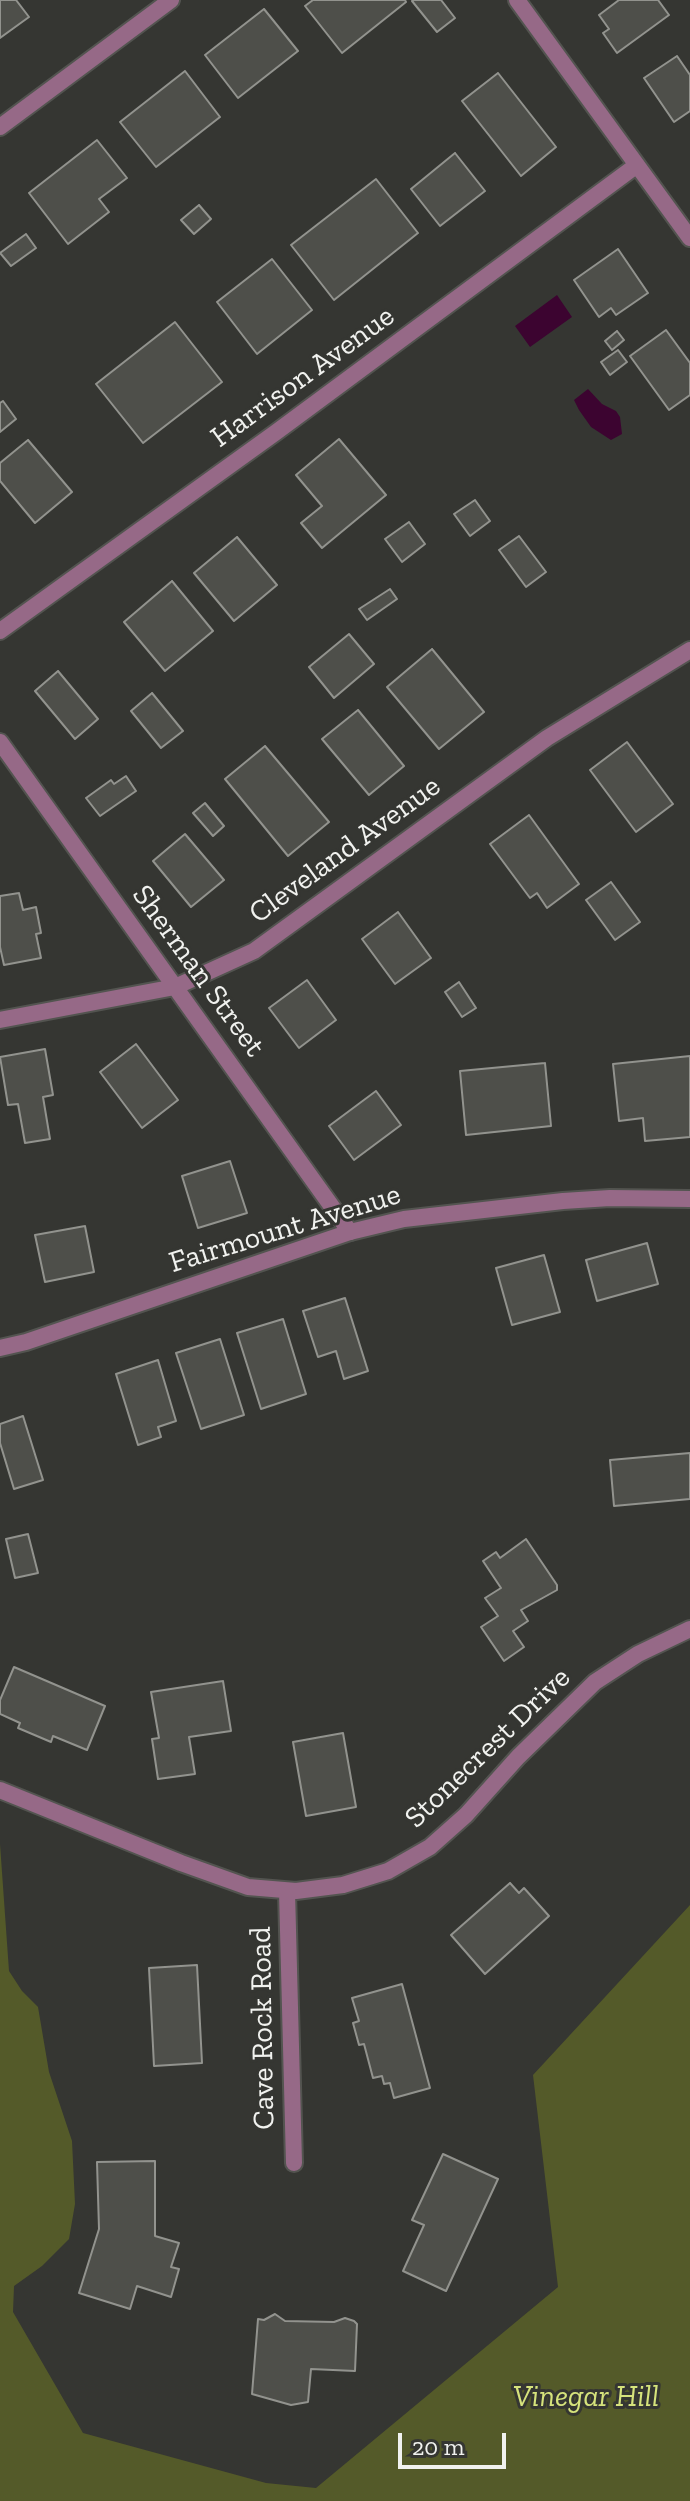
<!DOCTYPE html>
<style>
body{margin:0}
#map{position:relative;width:690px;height:2501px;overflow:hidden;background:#353632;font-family:"Zilla Slab",serif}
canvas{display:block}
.scale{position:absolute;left:398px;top:2433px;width:108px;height:36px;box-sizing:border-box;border:4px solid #f1f2ef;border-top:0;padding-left:10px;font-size:24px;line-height:28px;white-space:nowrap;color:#f1f2ef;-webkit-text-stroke:6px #353632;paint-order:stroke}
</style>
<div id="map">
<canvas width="690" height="2501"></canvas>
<div class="scale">20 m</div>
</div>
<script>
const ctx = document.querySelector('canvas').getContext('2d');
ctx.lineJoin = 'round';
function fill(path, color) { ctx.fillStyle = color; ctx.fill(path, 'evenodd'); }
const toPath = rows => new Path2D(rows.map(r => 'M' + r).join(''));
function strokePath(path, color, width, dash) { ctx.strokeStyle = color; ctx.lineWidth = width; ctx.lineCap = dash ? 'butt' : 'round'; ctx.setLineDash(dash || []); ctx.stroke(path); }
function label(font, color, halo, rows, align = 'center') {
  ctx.font = font + ' "Zilla Slab",serif'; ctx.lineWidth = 6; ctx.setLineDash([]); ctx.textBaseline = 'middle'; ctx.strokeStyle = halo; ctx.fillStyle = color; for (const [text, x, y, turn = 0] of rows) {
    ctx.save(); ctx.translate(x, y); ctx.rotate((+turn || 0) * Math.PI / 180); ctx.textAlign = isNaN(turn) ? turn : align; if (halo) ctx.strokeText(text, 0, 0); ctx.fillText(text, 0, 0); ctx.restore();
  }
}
const green = toPath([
 [0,1844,9,1971,22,1991,38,2007,49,2072,72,2141,75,2204,69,2239,42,2266,14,2286,13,2312,83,2433,266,2483,316,2488,558,2287,533,2075,690,1905,690,2501,0,2501]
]);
const water = toPath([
 [557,295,572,317,530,347,515,326],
 [588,389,602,404,616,411,620,417,622,434,611,440,591,427,579,410,574,400]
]);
const building = toPath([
 [0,0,16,0,29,17,0,38,0,0],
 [313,0,405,0,406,2,342,53,305,6,313,0],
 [414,0,441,0,455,18,437,32,412,1,414,0],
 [619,0,658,0,669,15,617,53,603,33,609,29,599,15,619,0],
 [264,9,298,51,238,98,205,55,264,9],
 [677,56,690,75,690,111,674,122,644,78,677,56],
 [185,71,220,117,156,167,120,122,185,71],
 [498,73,556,147,521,176,462,101,498,73],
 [97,140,127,178,99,199,109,212,68,244,29,193,97,140],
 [455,153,485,191,440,226,411,189,455,153],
 [376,179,418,233,334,300,291,245,376,179],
 [199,205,211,219,194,234,181,220,199,205],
 [26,234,36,248,11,266,0,253,26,234],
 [618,249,648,293,616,315,611,308,599,317,574,280,618,249],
 [272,259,312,310,257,354,217,302,272,259],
 [175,322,222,382,143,443,96,384,175,322],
 [666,330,690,363,690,395,669,410,630,356,666,330],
 [617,331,624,340,612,350,605,341,617,331],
 [618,350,627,362,610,375,601,362,618,350],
 [3,401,16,419,0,432,0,403,3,401],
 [339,439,386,495,322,548,301,523,322,506,296,475,339,439],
 [28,440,72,492,35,523,0,481,0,463,28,440],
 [475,500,490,521,470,536,454,514,475,500],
 [409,522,425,544,402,562,385,539,409,522],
 [519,536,546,572,526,587,499,550,519,536],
 [237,537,277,585,234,621,194,573,237,537],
 [172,581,213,631,165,671,124,622,172,581],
 [390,589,397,599,367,620,359,609,390,589],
 [349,634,374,664,334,698,309,667,349,634],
 [432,649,484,712,439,749,387,687,432,649],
 [58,671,98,719,75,739,35,691,58,671],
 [152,693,183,731,161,748,131,711,152,693],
 [358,710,404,766,369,795,322,739,358,710],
 [627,742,673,804,636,832,590,770,627,742],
 [265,746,329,822,288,856,225,779,265,746],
 [126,776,136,791,100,816,86,798,111,780,114,784,126,776],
 [205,803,224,826,213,836,193,813,205,803],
 [529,815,579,884,547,908,537,893,530,898,490,844,529,815],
 [185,834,224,880,191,907,153,861,185,834],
 [611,882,640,922,615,940,586,900,611,882],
 [19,893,23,910,36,907,41,933,36,934,41,958,4,965,0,947,0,896,19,893],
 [398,912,431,958,395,984,362,939,398,912],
 [307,980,336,1020,299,1048,269,1008,307,980],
 [459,982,476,1008,462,1017,445,992,459,982],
 [136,1044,178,1100,142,1128,100,1072,136,1044],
 [45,1049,53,1095,43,1097,50,1139,25,1143,18,1104,8,1105,0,1057,45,1049],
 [690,1056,690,1137,645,1141,643,1118,619,1121,613,1064,690,1056],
 [545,1063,551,1126,466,1135,460,1071,545,1063],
 [376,1091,401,1125,354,1160,329,1126,376,1091],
 [230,1161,247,1213,198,1228,182,1176,230,1161],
 [85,1226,94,1272,45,1282,35,1235,85,1226],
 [647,1243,658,1284,597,1301,586,1260,647,1243],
 [544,1255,560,1312,512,1325,496,1268,544,1255],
 [345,1298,368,1371,344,1379,336,1351,318,1357,303,1311,345,1298],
 [283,1319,306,1394,261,1409,237,1333,283,1319],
 [220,1339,244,1415,201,1429,176,1353,220,1339],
 [158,1360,176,1421,158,1427,161,1437,138,1445,116,1374,158,1360],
 [23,1416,43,1480,14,1489,0,1443,0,1424,23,1416],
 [690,1453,690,1499,614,1506,610,1460,690,1453],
 [28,1534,38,1573,15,1578,6,1539,28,1534],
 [526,1539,557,1585,557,1590,521,1610,528,1621,513,1631,524,1647,504,1661,481,1627,498,1616,485,1598,501,1588,483,1561,496,1552,500,1558,526,1539],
 [14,1667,105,1706,87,1750,53,1736,51,1742,18,1728,20,1723,0,1714,0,1700,14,1667],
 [223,1681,231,1731,189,1737,195,1774,158,1779,152,1739,159,1738,151,1692,223,1681],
 [343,1733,356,1807,306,1816,293,1742,343,1733],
 [510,1883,519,1893,524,1888,549,1916,485,1974,451,1935,510,1883],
 [197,1965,202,2063,154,2066,149,1968,197,1965],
 [402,1984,430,2088,394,2098,390,2083,384,2084,382,2076,373,2078,364,2044,359,2045,353,2023,359,2021,352,1998,402,1984],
 [443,2154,498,2179,446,2291,403,2271,424,2225,412,2220,443,2154],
 [155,2161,155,2236,179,2243,171,2267,179,2269,171,2297,137,2286,130,2309,79,2293,99,2229,97,2162,155,2161],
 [275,2314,285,2321,334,2322,345,2318,354,2321,357,2324,355,2371,311,2369,308,2402,291,2405,252,2394,258,2319,264,2320,275,2314]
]);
const minor = toPath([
 [517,0,690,238],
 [0,127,171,0],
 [0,631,275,433,637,165],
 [0,742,350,1232],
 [0,1020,175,987,254,951,547,738,690,650],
 [0,1790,181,1863,248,1887,296,1891,343,1885,388,1871,430,1847,466,1815,518,1757,595,1682,638,1654,690,1629],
 [287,1891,294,2163]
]);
const tertiary = toPath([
 [0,1348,26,1342,350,1232,404,1219,563,1201,610,1198,690,1199]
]);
const streetNames = [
 ["Harrison Avenue",303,377,-36],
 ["Cleveland Avenue",345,850,-36],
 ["Sherman Street",198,971,54],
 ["Fairmount Avenue",285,1229,-17],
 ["Stonecrest Drive",488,1748,-44],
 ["Cave Rock Road",263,2028,-91]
];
const parkNames = [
 ["Vinegar Hill",586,2397]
];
fill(green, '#545a29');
fill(water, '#3c0430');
fill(building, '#4e4f4a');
strokePath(building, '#92938e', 2);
strokePath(minor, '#535450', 20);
strokePath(tertiary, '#535450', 20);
strokePath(minor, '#966987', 16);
strokePath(tertiary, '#966987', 16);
label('30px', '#f1f2ef', '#353632', streetNames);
label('italic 30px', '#d6e37c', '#353632', parkNames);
</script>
